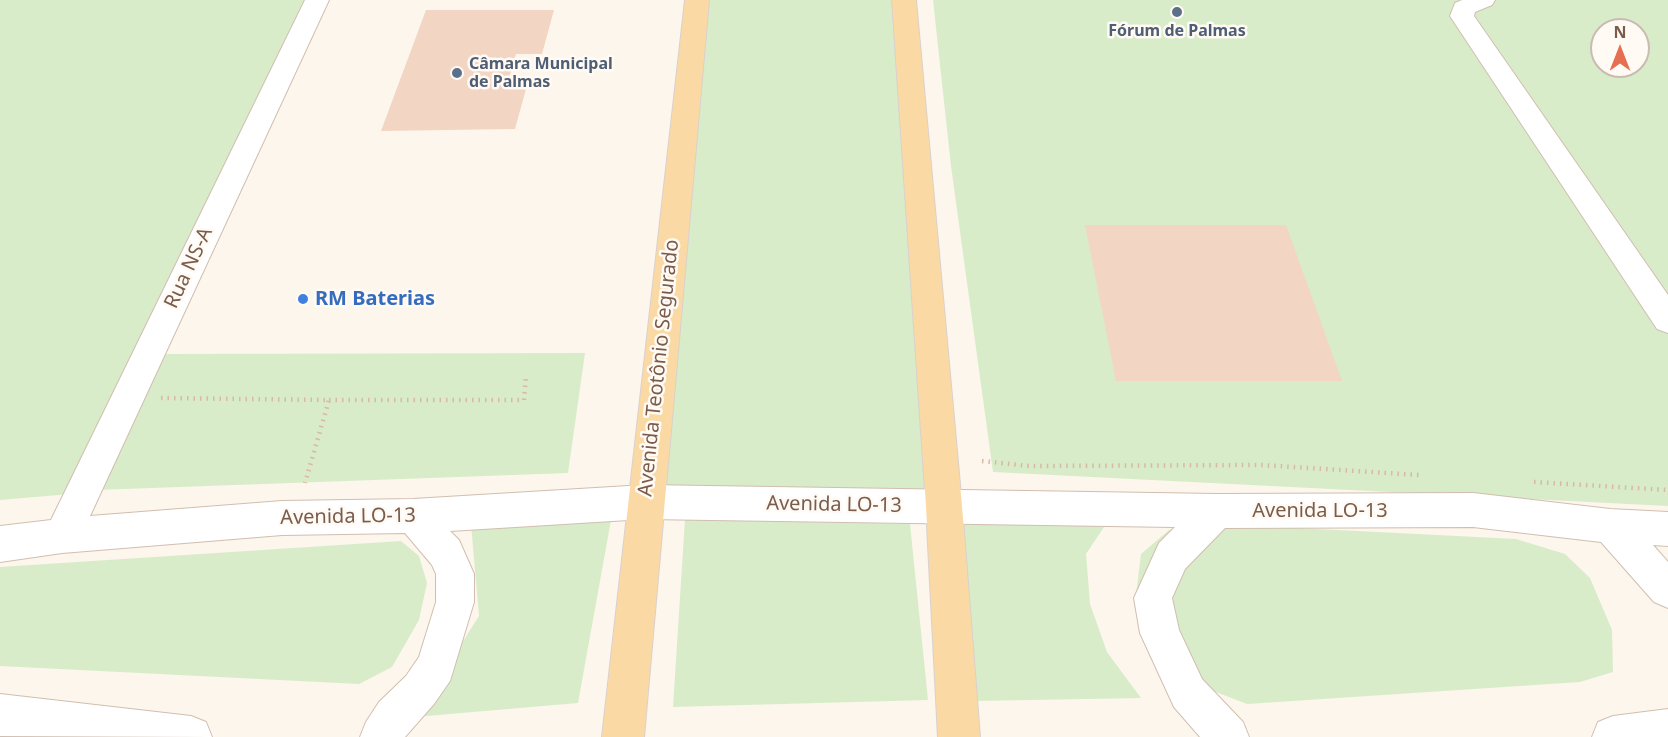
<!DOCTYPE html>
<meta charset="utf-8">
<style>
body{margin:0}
#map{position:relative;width:1668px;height:737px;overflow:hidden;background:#fdf6ec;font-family:"Noto Sans",sans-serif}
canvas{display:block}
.north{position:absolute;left:1590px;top:18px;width:60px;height:60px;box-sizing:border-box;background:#fffaf3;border:2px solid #cabbb1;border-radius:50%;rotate:0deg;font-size:16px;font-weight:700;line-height:24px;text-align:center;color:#7a5c4d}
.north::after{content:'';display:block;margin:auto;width:21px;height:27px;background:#e76f51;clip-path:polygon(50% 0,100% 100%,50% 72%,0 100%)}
</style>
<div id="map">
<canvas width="1668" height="737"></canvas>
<div class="north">N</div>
</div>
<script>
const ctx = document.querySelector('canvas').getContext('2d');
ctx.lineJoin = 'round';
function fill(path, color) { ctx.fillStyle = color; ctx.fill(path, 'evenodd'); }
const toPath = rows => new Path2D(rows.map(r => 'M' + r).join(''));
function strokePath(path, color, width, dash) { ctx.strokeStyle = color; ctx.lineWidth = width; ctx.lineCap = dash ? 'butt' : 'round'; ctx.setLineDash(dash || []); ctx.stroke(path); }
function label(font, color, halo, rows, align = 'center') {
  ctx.font = font + ' "Noto Sans",sans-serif'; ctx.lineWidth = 5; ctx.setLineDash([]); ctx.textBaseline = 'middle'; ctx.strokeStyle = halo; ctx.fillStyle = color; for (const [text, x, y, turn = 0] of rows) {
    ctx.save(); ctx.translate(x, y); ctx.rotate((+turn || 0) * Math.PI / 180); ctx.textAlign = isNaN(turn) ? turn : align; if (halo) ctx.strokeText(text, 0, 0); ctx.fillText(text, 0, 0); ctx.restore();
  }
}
const green = toPath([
 [0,0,315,0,82,493,0,500],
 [701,0,904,0,944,506,651,488],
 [933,0,1668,0,1668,506,993,472,951,166],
 [1602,30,1638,30,1638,66,1602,66],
 [585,353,568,473,96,490,159,354],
 [685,519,910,524,928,700,673,707],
 [611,520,578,703,415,717,479,616,471,524],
 [1108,521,1086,554,1090,604,1107,652,1141,698,976,701,958,524],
 [1199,523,1516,539,1565,554,1590,578,1612,630,1613,672,1580,682,1247,704,1190,682,1136,595,1141,554,1169,530],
 [401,541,419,556,427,583,419,620,392,667,359,684,0,666,0,567]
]);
const building = toPath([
 [426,10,554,10,542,54,516,54,509,78,529,78,515,129,381,131],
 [1085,225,1286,225,1342,381,1116,381]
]);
const path = toPath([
 [161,398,329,400,305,483],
 [329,400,524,400,526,376],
 [982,461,1029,466,1261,465,1419,475],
 [1534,482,1668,490]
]);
const minor = toPath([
 [305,0,329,0,90,516,282,501,413,499,645,485,1217,494,1473,493,1610,509,1668,512,1668,546,1653,545,1668,562,1668,608,1654,602,1601,542,1473,527,1225,528,1185,569,1172,598,1179,630,1202,679,1243,722,1249,737,1200,737,1174,707,1140,633,1134,598,1159,543,1175,527,645,519,450,531,459,540,474,574,474,602,450,681,434,704,405,737,360,737,366,722,379,702,406,676,419,657,436,602,436,574,432,565,405,533,282,535,62,553,0,562,0,526,51,520,305,0],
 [1462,0,1495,0,1492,5,1475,12,1474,16,1668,295,1668,333,1657,329,1450,16,1455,3,1462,0],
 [0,694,191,716,206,722,212,737,0,736,0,694],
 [1668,709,1668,737,1592,737,1598,722,1613,716,1668,709]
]);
const major = toPath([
 [685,0,709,0,644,737,602,737,685,0],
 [892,0,916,0,962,506,980,737,938,737,926,506,892,0]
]);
const markers = [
 [1177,12,6,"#5c6f8a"],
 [457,73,6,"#5c6f8a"],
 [303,299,6,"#3f7fe0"]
];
const farServicenames = [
 ["Fórum de Palmas",1177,31],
 ["Câmara Municipal",469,64,"left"],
 ["de Palmas",469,82,"left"]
];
const streetNames = [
 ["Rua NS-A",189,268,-65],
 ["Avenida Teotônio Segurado",659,368,-84],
 ["Avenida LO-13",834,505,1],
 ["Avenida LO-13",1320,511],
 ["Avenida LO-13",348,517,-1]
];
const shopNames = [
 ["RM Baterias",315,299]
];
fill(green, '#d8ecc9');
fill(building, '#f3d5c3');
strokePath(minor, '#d1beb0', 2);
strokePath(major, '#dad1cd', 2);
strokePath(path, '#d9b8a5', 4.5, [1.5, 5]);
fill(minor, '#fff');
fill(major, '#fbd9a5');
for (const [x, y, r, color] of markers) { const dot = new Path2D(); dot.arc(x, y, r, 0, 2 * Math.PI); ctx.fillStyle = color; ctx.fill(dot); strokePath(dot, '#fffaf3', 2); }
label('bold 16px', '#4e5e75', '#fffaf3', farServicenames);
label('20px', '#7a5c4d', '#fffaf3', streetNames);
label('bold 20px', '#366cbe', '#fffaf3', shopNames, 'left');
</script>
